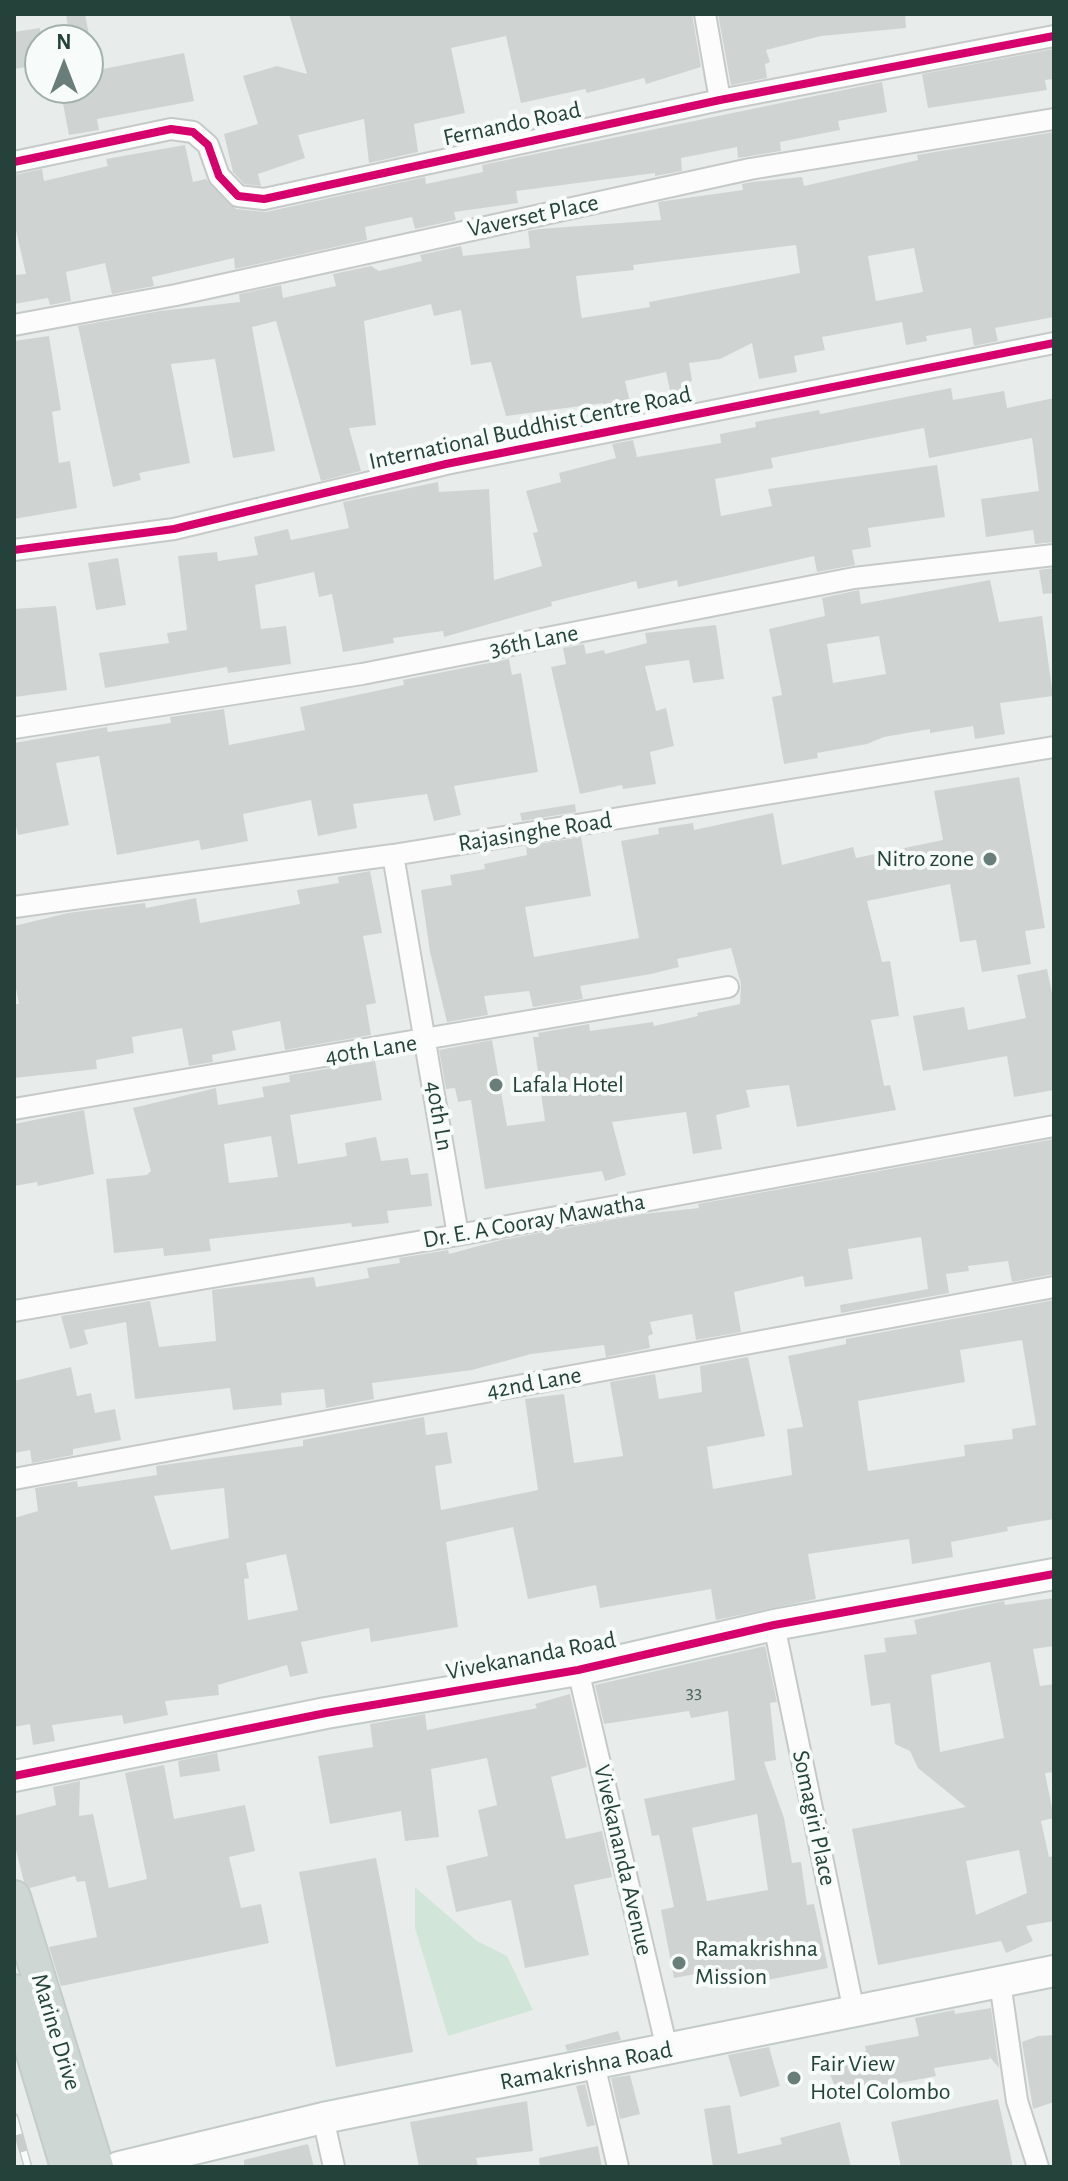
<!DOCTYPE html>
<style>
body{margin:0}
#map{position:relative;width:1068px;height:2181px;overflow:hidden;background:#e8edeb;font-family:"Alegreya Sans",sans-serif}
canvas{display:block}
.frame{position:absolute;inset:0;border:16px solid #24423a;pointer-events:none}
.north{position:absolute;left:24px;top:24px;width:80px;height:80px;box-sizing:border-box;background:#f7fbf9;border:2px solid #a3b1ad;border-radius:50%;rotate:0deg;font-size:22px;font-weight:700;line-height:32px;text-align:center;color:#24423a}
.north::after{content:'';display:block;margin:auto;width:28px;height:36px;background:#697e78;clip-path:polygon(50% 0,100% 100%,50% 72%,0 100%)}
</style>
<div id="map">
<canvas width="1068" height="2181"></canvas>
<div class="frame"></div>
<div class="north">N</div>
</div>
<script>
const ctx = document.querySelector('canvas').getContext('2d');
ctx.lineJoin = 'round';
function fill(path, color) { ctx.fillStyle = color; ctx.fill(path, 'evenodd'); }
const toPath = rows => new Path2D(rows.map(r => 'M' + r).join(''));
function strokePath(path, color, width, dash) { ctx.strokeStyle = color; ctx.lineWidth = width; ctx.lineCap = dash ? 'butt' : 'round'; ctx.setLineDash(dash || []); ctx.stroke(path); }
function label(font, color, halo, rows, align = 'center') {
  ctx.font = font + ' "Alegreya Sans",sans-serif'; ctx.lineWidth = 8; ctx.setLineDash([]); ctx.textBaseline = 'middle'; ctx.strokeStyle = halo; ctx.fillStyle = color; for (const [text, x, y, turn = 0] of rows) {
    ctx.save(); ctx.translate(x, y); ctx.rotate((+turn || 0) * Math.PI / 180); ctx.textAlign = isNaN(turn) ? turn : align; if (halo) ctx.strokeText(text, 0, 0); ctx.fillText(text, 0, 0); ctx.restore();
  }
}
const green = toPath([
 [415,1887,477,1941,507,1956,533,2010,448,2036,415,1928]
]);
const building = toPath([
 [66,14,85,14,90,40,70,40],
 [289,14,692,14,701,67,646,84,644,78,587,93,585,89,521,103,506,36,451,48,465,113,414,124,418,152,369,163,364,119,298,135,305,158,258,174,261,186,244,184,233,172,224,134,258,124,243,76,277,66,307,74],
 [718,14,905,14,906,28,821,36,766,50,770,62,765,64,767,78,731,85],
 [40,28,40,65,14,69,14,32],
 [1053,49,1054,79,1045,80,1047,90,928,108,922,74],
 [184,53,194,101,97,119,99,130,69,135,60,88,88,88,88,78,94,77,93,71],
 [882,82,887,112,838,121,840,130,780,142,781,151,738,158,737,147,681,158,682,171,655,176,655,173,516,191,518,203,454,212,456,220,415,229,412,217,365,227,367,240,235,269,234,258,152,277,154,286,112,294,105,263,66,272,71,301,50,305,48,298,14,304,14,275,26,274,14,222,14,175,42,169,44,181,108,166,106,159,185,145,193,182,206,179,236,209,266,212,425,177,426,184,483,172,482,165],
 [1054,132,1054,317,995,328,998,341,974,346,971,328,926,336,927,341,906,345,902,322,822,337,825,350,794,356,797,372,759,379,752,343,720,359,689,363,692,380,687,387,671,395,666,372,625,381,633,414,606,419,603,403,506,416,491,362,471,365,461,310,434,316,431,304,364,321,376,425,349,428,361,471,321,481,276,321,252,327,275,451,233,458,215,359,171,364,190,463,139,473,141,480,113,487,78,326,160,311,240,302,239,294,281,285,283,298,336,286,333,274,371,266,379,271,422,261,420,255,461,246,463,256,530,248,528,231,539,229,661,220,658,202,743,190,742,184,752,182,802,177,804,186,918,160,917,155],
 [796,245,800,273,649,302,650,307,582,318,581,314,576,276,634,270,633,265],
 [914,248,923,292,876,301,868,256],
 [49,336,61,410,52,412,59,463,70,461,77,508,14,519,14,341],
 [951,388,953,400,1004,391,1007,408,1054,398,1054,542,1035,544,1033,530,986,537,981,499,1039,491,1032,438,929,458,924,428,771,458,773,468,715,479,721,516,772,506,768,489,937,465,945,517,868,528,871,547,852,550,855,565,817,572,814,556,678,587,677,580,638,589,636,581,551,602,552,606,444,637,443,631,393,638,394,643,343,652,332,594,319,597,314,572,255,585,261,629,286,626,291,664,228,673,227,667,105,688,99,653,169,643,167,633,187,630,178,556,217,552,218,561,258,555,254,537,288,529,291,540,349,528,343,502,438,482,439,492,489,489,494,580,542,566,533,533,538,532,526,491,561,482,559,473,616,458,612,444,633,440,637,457,721,443,720,434,756,427,755,422,819,410,820,414],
 [118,558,126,605,96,610,88,563],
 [1054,568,1054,593,1043,594,1039,570],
 [990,580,999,622,1042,616,1053,696,1000,703,1005,734,975,739,973,726,930,733,930,729,884,737,867,744,817,753,818,758,784,764,772,697,782,695,769,629,825,616,822,598,859,590,861,604],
 [879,636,886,674,833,683,827,644],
 [56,606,67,690,14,697,14,609],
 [716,625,724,679,693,683,689,660,645,666,656,711,666,708,674,746,650,752,656,784,623,789,622,785,580,794,551,667,566,664,563,648,584,644,586,654,604,650,605,654,647,643,645,633],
 [509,659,512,675,521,673,538,772,454,786,461,815,434,821,427,794,353,804,357,828,318,836,311,800,243,814,248,841,201,850,199,840,117,855,99,756,56,763,69,825,18,835,14,818,14,743,107,727,108,732,171,723,170,717,224,709,229,745,305,730,300,707,404,685,403,680],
 [1019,777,1045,928,1025,931,1031,964,982,972,976,940,960,942,950,884,867,901,882,962,890,961,899,1016,871,1020,884,1086,890,1085,896,1110,797,1127,789,1085,746,1090,750,1107,716,1115,722,1149,693,1154,686,1112,612,1122,626,1175,605,1181,602,1171,485,1189,471,1100,458,1102,455,1088,446,1089,439,1050,492,1040,507,1126,545,1121,533,1037,539,1037,538,1033,589,1024,590,1031,653,1022,654,1026,698,1016,697,1013,740,1004,741,984,731,948,677,959,679,967,651,974,580,986,583,999,533,1007,529,991,484,996,488,1015,447,1022,430,952,421,890,452,885,450,875,485,869,484,864,527,855,526,846,581,837,591,896,525,907,534,957,639,938,621,841,659,834,658,828,693,823,694,830,773,813,782,865,853,847,856,858,943,840,934,791],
 [575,804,576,812,522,821,520,813],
 [370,871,382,933,363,936,376,1003,366,1005,371,1035,285,1050,280,1021,232,1031,236,1050,212,1055,213,1062,189,1066,182,1028,132,1037,134,1053,96,1060,97,1069,14,1078,14,1004,19,1004,14,978,14,926,68,913,145,903,146,908,196,898,200,923,300,904,297,890,339,883,338,877],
 [1047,969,1054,1003,1054,1090,1014,1097,1007,1056,923,1071,913,1016,964,1007,968,1030,1026,1018,1017,975],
 [375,1061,382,1100,290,1115,298,1164,347,1156,345,1143,376,1137,381,1161,408,1158,411,1175,428,1173,432,1206,387,1211,389,1223,352,1227,351,1223,209,1239,211,1251,164,1256,163,1248,114,1253,106,1179,147,1175,151,1171,133,1108,216,1088,218,1105,264,1097,262,1087,290,1082,289,1075],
 [271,1136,278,1177,229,1183,224,1144],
 [84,1110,94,1174,38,1186,37,1182,14,1186,14,1124],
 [1054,1139,1054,1274,1012,1282,1008,1261,968,1266,969,1271,946,1274,949,1293,841,1313,840,1305,928,1289,921,1237,848,1249,853,1279,805,1287,803,1276,734,1292,741,1332,696,1340,692,1314,650,1322,653,1334,648,1336,650,1348,606,1357,604,1345,531,1354,472,1370,372,1383,374,1399,326,1408,324,1389,281,1393,282,1405,233,1410,230,1388,135,1399,126,1322,84,1330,88,1344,70,1349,61,1316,150,1301,159,1347,216,1341,212,1290,314,1277,316,1287,369,1278,367,1268,400,1263,399,1258,448,1250,449,1254,501,1240,643,1214,699,1208,698,1204],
 [1054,1300,1054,1519,1007,1527,1008,1531,951,1542,953,1557,912,1564,909,1539,808,1554,816,1599,716,1620,711,1589,600,1608,596,1585,528,1599,513,1527,446,1542,458,1627,371,1642,369,1628,301,1642,308,1673,290,1677,287,1665,218,1685,219,1695,165,1701,168,1715,124,1724,122,1715,52,1725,55,1741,33,1745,30,1724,14,1727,14,1518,38,1511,35,1488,77,1481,78,1487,157,1475,156,1466,303,1446,303,1440,424,1417,426,1435,447,1432,452,1463,435,1466,441,1510,538,1490,525,1399,564,1394,574,1463,623,1456,610,1382,655,1374,659,1399,702,1392,700,1366,748,1357,765,1436,707,1447,713,1489,792,1475,787,1429,803,1427,788,1356,846,1344,846,1339],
 [1022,1340,1036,1425,1012,1429,1013,1439,964,1445,965,1456,868,1471,858,1401,965,1382,960,1350],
 [224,1488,229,1538,171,1550,154,1496],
 [286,1554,298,1610,248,1620,244,1579,249,1578,246,1563],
 [71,1367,77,1396,91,1393,95,1413,115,1409,121,1440,73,1449,73,1455,32,1463,30,1450,14,1453,14,1381],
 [1054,1598,1054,1646,1033,1649,1040,1686,1054,1684,1054,1772,1045,1773,1054,1818,1041,1821,1049,1857,1054,1856,1054,1921,1026,1926,1033,1941,1006,1953,1001,1941,878,1965,852,1829,966,1807,918,1768,910,1751,895,1744,890,1703,871,1706,864,1655,886,1652,884,1638,917,1634,914,1620,1004,1601,1005,1605],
 [990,1662,1004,1738,940,1752,931,1675],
 [1019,1850,1027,1893,976,1915,966,1861],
 [765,1646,777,1702,770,1703,776,1760,764,1762,784,1818,792,1863,801,1862,807,1905,814,1904,828,1968,727,1988,723,1969,674,1978,661,1910,674,1907,659,1835,652,1836,644,1799,735,1780,728,1711,691,1718,689,1711,604,1724,595,1685],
 [757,1814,768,1890,707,1901,692,1828],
 [570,1694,587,1767,551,1777,566,1839,602,1831,612,1877,574,1885,589,1955,525,1968,511,1900,456,1912,446,1866,488,1856,478,1810,497,1805,487,1758,431,1769,439,1837,405,1841,401,1811,330,1824,318,1756,373,1747,370,1724,425,1714,427,1730,537,1708,535,1704],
 [217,1753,220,1771,180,1777,178,1761],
 [164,1765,174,1819,245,1805,255,1851,229,1857,241,1908,261,1904,269,1943,61,1986,49,1947,97,1937,85,1881,77,1882,75,1876,30,1888,24,1882,14,1842,14,1816,56,1805,53,1787,80,1781,79,1816,93,1814,109,1888,147,1879,125,1773],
 [376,1858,413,2052,336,2067,299,1872],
 [991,2008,999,2068,989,2056,990,2059,934,2068,936,2076,858,2091,840,2099,827,2067,866,2051,865,2046,919,2036,915,2018,954,2010,955,2014],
 [618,2031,621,2040,567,2051,565,2045],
 [1054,2035,1054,2102,1033,2109,1022,2042,1038,2036],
 [769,2047,780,2086,740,2097,728,2055],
 [630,2075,640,2114,620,2119,611,2078],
 [585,2084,595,2125,587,2127,576,2086],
 [998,2099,1013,2167,901,2167,891,2122],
 [527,2101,533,2151,476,2158,478,2167,419,2167,410,2122],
 [730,2105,738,2154,782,2144,780,2138,840,2122,851,2167,713,2167,704,2109],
 [308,2144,314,2167,244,2167,244,2160],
 [598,2146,602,2167,540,2167,539,2158]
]);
const street = toPath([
 [705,14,720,100],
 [14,162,171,129,193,132,208,145,219,176,238,196,264,199,720,100,1054,36],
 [14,325,176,295,750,169,1054,119],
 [14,550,174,529,446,464,1054,343],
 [14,728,362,674,854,578,1054,555],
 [393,855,458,1235],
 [14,907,393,855,1054,747],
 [14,1109,728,987],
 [14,1311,458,1235,1054,1126],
 [14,1479,1054,1287],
 [774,1625,854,2012],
 [578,1670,667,2049],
 [1000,1982,1017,2101,1038,2167],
 [594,2064,618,2167],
 [323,2118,334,2167]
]);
const secondary = toPath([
 [14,1776,326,1713,578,1670,774,1625,1054,1574],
 [119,2167,323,2118,1054,1971]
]);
const primary = toPath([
 [14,1897,97,2167],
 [14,1991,67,2167]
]);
const rail = toPath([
 [14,2117,28,2167]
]);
const cycleway = toPath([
 [14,162,171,129,193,132,208,145,219,176,238,196,264,199,720,100,1054,36],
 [14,550,174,529,446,464,1054,343],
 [14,1776,326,1713,578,1670,774,1625,1054,1574]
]);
const markers = [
 [990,859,8,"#697e78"],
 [496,1085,8,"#697e78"],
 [679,1963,8,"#697e78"],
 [794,2078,8,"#697e78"]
];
const numberNames = [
 ["33",694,1692]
];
const streetNames = [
 ["Fernando Road",512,124,-12],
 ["Vaverset Place",533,216,-12],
 ["International Buddhist Centre Road",530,428,-12],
 ["36th Lane",534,641,-11],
 ["Rajasinghe Road",535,832,-9],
 ["40th Lane",371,1050,-9],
 ["40th Ln",439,1116,80],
 ["Dr. E. A Cooray Mawatha",534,1221,-10],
 ["42nd Lane",534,1383,-10],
 ["Vivekananda Road",531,1656,-11],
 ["Somagiri Place",814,1818,78],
 ["Vivekananda Avenue",623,1860,77],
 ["Marine Drive",56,2032,73],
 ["Ramakrishna Road",586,2066,-11]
];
const poiNames = [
 ["Nitro zone",974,859,"right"],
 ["Lafala Hotel",512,1085],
 ["Ramakrishna",695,1949],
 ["Mission",695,1977],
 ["Fair View",810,2064],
 ["Hotel Colombo",810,2092]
];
fill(green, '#d1e6d8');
fill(building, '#cfd4d2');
strokePath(street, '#c5cac8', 24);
strokePath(secondary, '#c3cbc8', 34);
strokePath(primary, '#c3ccc9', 36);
strokePath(street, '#fcfcfc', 20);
strokePath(secondary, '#fcfcfc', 30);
strokePath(primary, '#cfd7d5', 32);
strokePath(rail, '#c9cdcc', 9);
strokePath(rail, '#f7fbf9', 6, [18]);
strokePath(cycleway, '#d6006c', 8);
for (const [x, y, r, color] of markers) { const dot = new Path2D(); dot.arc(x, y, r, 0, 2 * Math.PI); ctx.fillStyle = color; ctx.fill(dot); strokePath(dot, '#f7fbf9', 3); }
label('20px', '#506761', null, numberNames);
label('24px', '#24423a', '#f7fbf9', streetNames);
label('24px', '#24423a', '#f7fbf9', poiNames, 'left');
</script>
